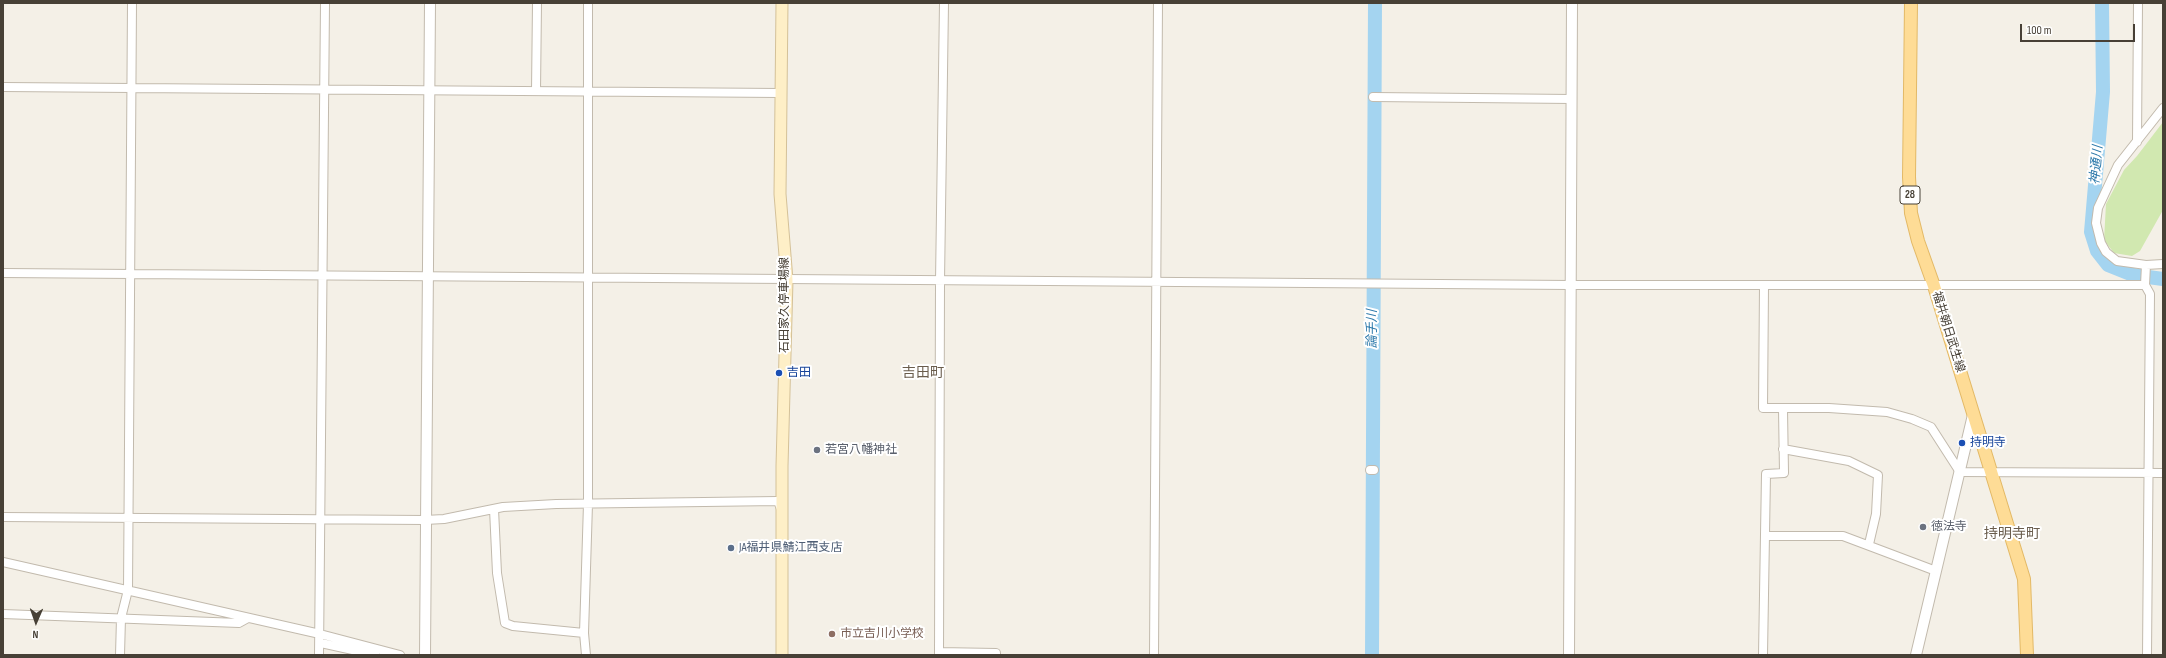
<!DOCTYPE html>
<meta charset="utf-8">
<style>
body{margin:0}
#map{position:relative;width:2166px;height:658px;overflow:hidden;background:#f4f0e7;font-family:"Sofia Sans Condensed",sans-serif}
canvas{display:block}
.frame{position:absolute;inset:0;border:4px solid #474036;pointer-events:none}
.north{position:absolute;left:16px;top:602px;width:40px;height:40px;-webkit-text-stroke:3px #fff;paint-order:stroke;rotate:182deg;font-size:11px;font-weight:700;line-height:16px;text-align:center;color:#474036}
.north::after{content:'';display:block;margin:auto;width:14px;height:18px;background:#474036;clip-path:polygon(50% 0,100% 100%,50% 72%,0 100%)}
.scale{position:absolute;left:2020px;top:24px;width:115px;height:18px;box-sizing:border-box;border:2px solid #474036;border-top:0;padding-left:5px;font-size:12px;line-height:14px;white-space:nowrap;color:#474036;-webkit-text-stroke:3px #fff;paint-order:stroke}
</style>
<div id="map">
<canvas width="2166" height="658"></canvas>
<div class="frame"></div>
<div class="north">N</div>
<div class="scale">100 m</div>
</div>
<script>
const ctx = document.querySelector('canvas').getContext('2d');
ctx.lineJoin = 'round';
function fill(path, color) { ctx.fillStyle = color; ctx.fill(path, 'evenodd'); }
const toPath = rows => new Path2D(rows.map(r => 'M' + r).join(''));
function strokePath(path, color, width, dash) { ctx.strokeStyle = color; ctx.lineWidth = width; ctx.lineCap = dash ? 'butt' : 'round'; ctx.setLineDash(dash || []); ctx.stroke(path); }
function label(font, color, halo, rows, align = 'center') {
  ctx.font = font + ' "Sofia Sans Condensed","Noto Sans JP",sans-serif'; ctx.lineWidth = 4; ctx.setLineDash([]); ctx.textBaseline = 'middle'; ctx.strokeStyle = halo; ctx.fillStyle = color; for (const [text, x, y, turn = 0] of rows) {
    ctx.save(); ctx.translate(x, y); ctx.rotate((+turn || 0) * Math.PI / 180); ctx.textAlign = isNaN(turn) ? turn : align; if (halo) ctx.strokeText(text, 0, 0); ctx.fillText(text, 0, 0); ctx.restore();
  }
}
const green = toPath([
 [2163,122,2163,210,2140,251,2132,256,2114,253,2104,240,2106,204,2124,170,2137,156]
]);
const river = toPath([
 [2102,3,2103,92,2091,232,2097,251,2108,265,2133,275,2163,279],
 [1372,655,1375,3]
]);
const minor = toPath([
 [3,87,780,93],
 [536,91,537,3],
 [1373,97,1572,99],
 [2163,108,2118,165,2098,208,2096,223,2101,243,2106,252,2117,261,2146,265,2163,264],
 [2137,142,2138,3],
 [2146,265,2145,285,2150,294,2147,655],
 [3,273,1570,285,2145,285],
 [1764,286,1763,408,1829,408,1887,412,1912,419,1931,427,1960,472,2163,473],
 [1783,449,1849,461,1878,475,1876,514,1869,544],
 [1370,470,1374,470],
 [494,509,497,573,505,623,513,626,584,633],
 [3,517,425,520,444,519,503,507,556,504,778,501,781,509],
 [1765,536,1843,536,1936,571],
 [3,562,320,634,400,655],
 [3,614,239,623,248,618],
 [321,643,375,655],
 [939,652,996,653,996,655],
 [120,655,121,618,128,590,132,3],
 [319,655,325,3],
 [586,655,584,633,588,504,588,3],
 [939,655,940,281,944,3],
 [1154,655,1158,3],
 [1763,655,1766,474,1784,473,1783,409]
]);
const tertiary = toPath([
 [425,655,430,3],
 [1569,655,1572,3],
 [1916,655,1973,415]
]);
const secondary = toPath([
 [782,3,780,194,787,280,782,466,782,655]
]);
const primary = toPath([
 [1911,3,1909,177,1911,213,1918,241,1934,286,2024,579,2027,655]
]);
const markers = [
 [779,373,4,"#1a4fb4"],
 [1962,443,4,"#1a4fb4"],
 [817,450,4,"#6b7280"],
 [1923,527,4,"#6b7280"],
 [731,548,4,"#5c6f8a"],
 [832,634,4,"#8d6e63"]
];
const shields = [
 [1910,195,20]
];
const shieldNames = [
 ["28",1910,195]
];
const streetNames = [
 ["石田家久停車場線",785,305,-90],
 ["福井朝日武生線",1948,332,73]
];
const transitNames = [
 ["吉田",787,373],
 ["持明寺",1970,443]
];
const worshipNames = [
 ["若宮八幡神社",825,450],
 ["徳法寺",1931,527]
];
const serviceNames = [
 ["JA福井県鯖江西支店",739,548]
];
const educationNames = [
 ["市立吉川小学校",840,634]
];
const waterNames = [
 ["神通川",2097,165,-85],
 ["論手川",1373,329,-90]
];
const quarterNames = [
 ["吉田町",923,373],
 ["持明寺町",2012,534]
];
fill(green, '#d1e8b0');
strokePath(river, '#a4d4f0', 14);
strokePath(minor, '#c2baad', 10);
strokePath(tertiary, '#c2baad', 12);
strokePath(secondary, '#d4c198', 13);
strokePath(primary, '#e3b966', 14);
strokePath(minor, '#fff', 8);
strokePath(tertiary, '#fff', 10);
strokePath(secondary, '#feefc7', 11);
strokePath(primary, '#fedc96', 12);
for (const [x, y, r, color] of markers) { const dot = new Path2D(); dot.arc(x, y, r, 0, 2 * Math.PI); ctx.fillStyle = color; ctx.fill(dot); strokePath(dot, '#fff', 1.5); }
for (const [x, y, w] of shields) { const box = new Path2D(); box.roundRect(x - w / 2, y - 9, w, 18, 3); ctx.fillStyle = '#fff'; ctx.fill(box); strokePath(box, '#474036', 1); }
label('bold 11px', '#474036', null, shieldNames);
label('12px', '#474036', '#fff', streetNames);
label('12px', '#164399', '#fff', transitNames, 'left');
label('12px', '#5b616d', '#fff', worshipNames, 'left');
label('12px', '#4e5e75', '#fff', serviceNames, 'left');
label('12px', '#785e54', '#fff', educationNames, 'left');
label('italic 13px', '#2e7aab', '#fff', waterNames);
label('14px', '#6a5d4d', '#fff', quarterNames);
</script>
